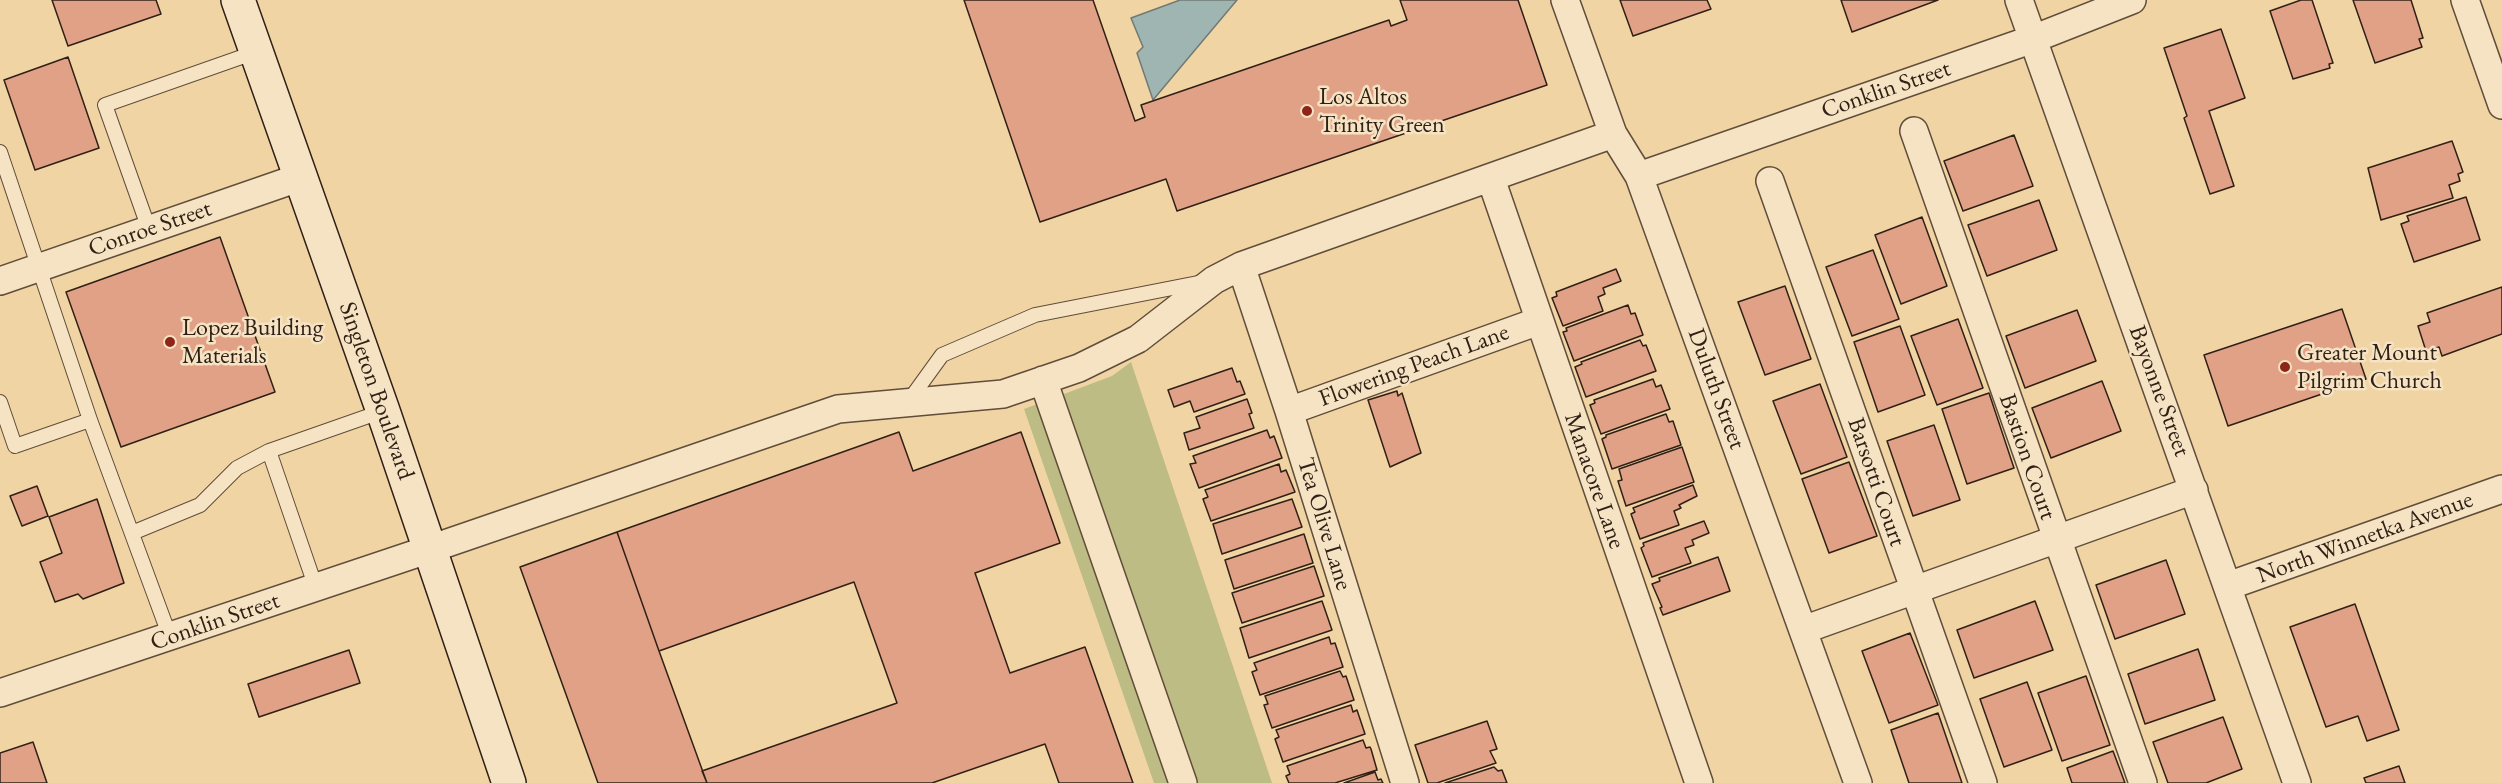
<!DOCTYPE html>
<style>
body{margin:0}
canvas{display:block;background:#f0d4a4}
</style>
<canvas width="2502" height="783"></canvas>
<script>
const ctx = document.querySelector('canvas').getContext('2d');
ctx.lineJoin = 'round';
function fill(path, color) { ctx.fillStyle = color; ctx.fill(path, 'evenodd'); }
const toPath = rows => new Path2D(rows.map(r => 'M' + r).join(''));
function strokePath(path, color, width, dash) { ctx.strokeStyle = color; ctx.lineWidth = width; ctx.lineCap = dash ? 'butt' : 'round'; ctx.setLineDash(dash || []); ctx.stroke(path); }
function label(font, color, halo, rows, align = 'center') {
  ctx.font = font + ' "EB Garamond",serif'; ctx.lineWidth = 5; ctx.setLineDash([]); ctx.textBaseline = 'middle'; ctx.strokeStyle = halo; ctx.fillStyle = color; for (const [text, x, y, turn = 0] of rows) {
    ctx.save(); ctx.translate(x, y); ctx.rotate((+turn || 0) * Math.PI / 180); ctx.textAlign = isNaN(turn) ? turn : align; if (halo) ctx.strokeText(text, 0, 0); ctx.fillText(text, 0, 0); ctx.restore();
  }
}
const green = toPath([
 [1131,362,1272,783,1154,783,1024,409,1112,376]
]);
const water = toPath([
 [1180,0,1237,0,1153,100,1137,53,1143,47,1131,18,1180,0]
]);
const building = toPath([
 [52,0,156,0,161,14,68,46,52,0],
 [964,0,1093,0,1135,121,1145,117,1141,105,1389,20,1391,26,1407,20,1400,0,1518,0,1547,85,1177,211,1166,179,1040,222,964,0],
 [1620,0,1707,0,1711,9,1633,36,1620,0],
 [1841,0,1938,0,1852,32,1841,0],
 [2312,0,2333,63,2329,64,2330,68,2293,79,2270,11,2301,0,2312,0],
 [2353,0,2411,0,2423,38,2419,39,2422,47,2375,63,2353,0],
 [2221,29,2245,98,2209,111,2234,186,2210,194,2184,118,2187,116,2164,48,2221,29],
 [68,57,99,148,35,170,4,80,68,57],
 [2014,135,2033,186,1963,211,1944,161,2014,135],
 [2452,141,2463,172,2458,174,2460,181,2449,185,2453,198,2381,220,2368,168,2452,141],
 [2466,197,2480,240,2414,262,2401,224,2409,221,2407,216,2466,197],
 [2039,200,2057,250,1987,276,1968,225,2039,200],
 [1922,217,1947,286,1901,304,1875,235,1922,217],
 [220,237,275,392,121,447,66,292,220,237],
 [1873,250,1899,319,1852,336,1826,267,1873,250],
 [1616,269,1621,281,1603,288,1605,294,1598,297,1603,311,1563,326,1552,298,1557,296,1556,292,1616,269],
 [1785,286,1811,359,1765,375,1738,302,1785,286],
 [2502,287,2502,334,2442,356,2439,347,2426,351,2418,326,2430,322,2427,313,2502,287],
 [1628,305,1631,314,1635,313,1643,335,1574,361,1563,332,1567,331,1566,328,1628,305],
 [2342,309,2366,379,2228,426,2204,355,2342,309],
 [2077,310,2096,361,2025,388,2006,336,2077,310],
 [1958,319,1983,388,1937,405,1911,336,1958,319],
 [1900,326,1925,395,1878,412,1854,342,1900,326],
 [1640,340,1643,346,1646,345,1656,371,1586,397,1575,367,1582,364,1581,362,1640,340],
 [1232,368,1237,382,1240,381,1245,394,1194,412,1190,401,1174,407,1168,390,1232,368],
 [1653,379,1656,387,1661,385,1670,409,1601,434,1590,405,1595,403,1594,400,1653,379],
 [2102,381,2121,431,2051,458,2032,408,2102,381],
 [1820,384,1847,457,1801,474,1773,401,1820,384],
 [1397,391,1398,396,1402,393,1421,453,1390,467,1368,400,1397,391],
 [1989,393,2014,468,1967,484,1942,409,1989,393],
 [1247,399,1252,413,1249,414,1254,428,1189,450,1184,433,1200,428,1196,417,1247,399],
 [1666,414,1669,422,1673,421,1681,445,1612,469,1602,439,1606,437,1606,435,1666,414],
 [1934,425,1960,500,1913,516,1887,441,1934,425],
 [1267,430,1270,438,1274,436,1282,458,1199,488,1190,464,1196,463,1193,456,1267,430],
 [899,432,913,471,1021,432,1060,543,975,573,1010,673,1085,647,1133,783,1059,783,1045,744,932,783,707,783,702,771,897,703,854,582,659,651,617,532,899,432],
 [1682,447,1694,482,1626,506,1618,481,1622,480,1619,469,1682,447],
 [1849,462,1877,536,1829,553,1802,479,1849,462],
 [1279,464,1281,472,1286,470,1295,492,1211,521,1203,499,1208,497,1205,490,1279,464],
 [1693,485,1697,496,1679,505,1681,508,1674,511,1679,525,1640,539,1631,514,1635,512,1633,508,1693,485],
 [37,486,48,516,22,526,10,496,37,486],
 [97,499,124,583,83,599,78,594,55,602,40,562,62,553,49,517,97,499],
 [1292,499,1302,527,1222,554,1213,524,1292,499],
 [1704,521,1709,533,1692,540,1694,545,1685,548,1691,563,1652,577,1641,548,1644,546,1643,543,1704,521],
 [617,532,659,651,707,783,598,783,520,567,617,532],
 [1304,534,1313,563,1234,589,1225,560,1304,534],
 [1718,557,1730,591,1663,615,1660,608,1662,607,1652,584,1660,581,1659,578,1718,557],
 [2166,560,2185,614,2115,639,2096,585,2166,560],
 [1314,566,1324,596,1242,623,1232,593,1314,566],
 [1322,601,1332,630,1249,658,1240,628,1322,601],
 [2035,601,2053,650,1974,678,1957,630,2035,601],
 [2355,604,2399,730,2367,741,2358,716,2326,727,2290,627,2355,604],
 [1910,633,1938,705,1889,723,1862,651,1910,633],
 [1329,637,1331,644,1335,643,1343,667,1260,695,1252,672,1257,670,1254,663,1329,637],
 [2198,649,2215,700,2145,724,2128,674,2198,649],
 [349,650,360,683,259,717,248,684,349,650],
 [1340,671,1343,677,1346,676,1354,700,1272,728,1264,705,1268,704,1265,696,1340,671],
 [2086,676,2110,745,2062,761,2038,693,2086,676],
 [2027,682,2052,750,2004,767,1980,699,2027,682],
 [1351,705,1353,712,1357,710,1365,734,1283,762,1275,739,1279,737,1276,730,1351,705],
 [1938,713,1962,783,1909,783,1891,730,1938,713],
 [2223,717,2242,769,2206,783,2168,783,2153,742,2223,717],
 [1487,721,1497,749,1490,751,1496,763,1437,783,1428,783,1415,745,1487,721],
 [1363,740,1366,748,1370,747,1371,749,1377,770,1335,783,1289,783,1286,776,1290,774,1287,766,1363,740],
 [33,742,47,783,0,783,0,753,33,742],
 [2113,751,2125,783,2072,783,2067,768,2113,751],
 [2399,766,2405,783,2366,783,2364,778,2399,766],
 [1494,767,1498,771,1502,770,1507,783,1445,783,1494,767],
 [1375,772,1378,780,1381,779,1383,783,1344,783,1375,772]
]);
const lane = toPath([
 [0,152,90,420,170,637],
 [149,229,105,105,256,52],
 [0,402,15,446,90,420],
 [908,402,942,355,1035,315,1203,282],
 [132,533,200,505,237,468,269,451],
 [316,588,269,451,383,411]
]);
const street = toPath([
 [1565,0,1613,134,1639,176,1858,783],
 [2019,0,2297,783],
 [2465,0,2502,105],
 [1914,131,2143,783],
 [1639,176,2033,39,2132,0],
 [1491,179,1699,783],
 [1770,181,1983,783],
 [1241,266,1289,411,1405,783],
 [0,281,301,177],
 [1043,380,1183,783],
 [1289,411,1539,321],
 [2228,586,2502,489],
 [1803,630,2194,490],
 [0,693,430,549,838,409,1003,394,1079,368,1138,339,1214,280,1241,266,1613,134]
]);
const secondary = toPath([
 [238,0,383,411,509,783]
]);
const markers = [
 [1307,111,6,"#8f2418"],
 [170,342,6,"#8f2418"],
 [2285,367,6,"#8f2418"]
];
const streetNames = [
 ["Conklin Street",1886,90,-19],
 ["Conroe Street",150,229,-19],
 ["Flowering Peach Lane",1414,366,-20],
 ["Duluth Street",1716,389,70],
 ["Singleton Boulevard",376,391,71],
 ["Bayonne Street",2159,391,70],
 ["Bastion Court",2027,457,71],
 ["Manacore Lane",1594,481,71],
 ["Barsotti Court",1876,482,71],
 ["Tea Olive Lane",1324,524,73],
 ["North Winnetka Avenue",2365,538,-20],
 ["Conklin Street",215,622,-19]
];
const poiNames = [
 ["Los Altos",1319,97],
 ["Trinity Green",1319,125],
 ["Lopez Building",182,328],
 ["Materials",182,356],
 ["Greater Mount",2297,353],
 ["Pilgrim Church",2297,381]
];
fill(green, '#bdbc84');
fill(water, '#9eb5b1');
strokePath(water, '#727973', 1.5);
fill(building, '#e0a186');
strokePath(building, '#302016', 1.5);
strokePath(lane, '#604d3a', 16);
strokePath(street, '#604d3a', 30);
strokePath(secondary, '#302016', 36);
strokePath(lane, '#f5e3c4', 14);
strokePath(street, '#f5e3c4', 27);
strokePath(secondary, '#f5e3c4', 33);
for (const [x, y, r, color] of markers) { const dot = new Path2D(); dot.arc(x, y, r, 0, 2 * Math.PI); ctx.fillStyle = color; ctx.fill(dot); strokePath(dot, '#f5e3c4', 2); }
label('24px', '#302016', '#f5e3c4', streetNames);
label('24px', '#302016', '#f5e3c4', poiNames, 'left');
</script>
